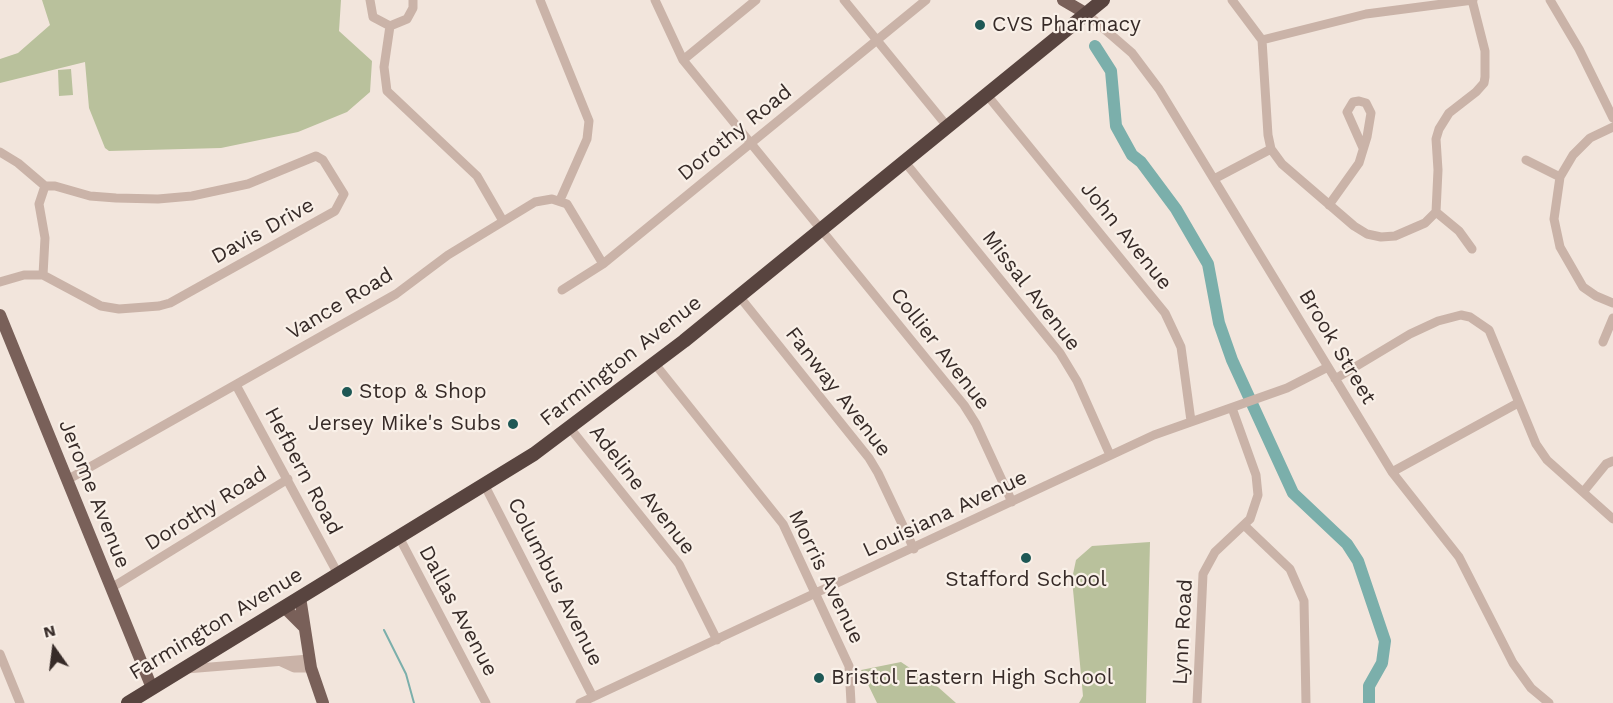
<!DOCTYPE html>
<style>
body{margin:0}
#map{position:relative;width:1613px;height:703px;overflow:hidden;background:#f2e5dc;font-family:"Work Sans",sans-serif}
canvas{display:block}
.north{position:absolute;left:24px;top:619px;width:60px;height:60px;-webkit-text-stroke:4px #f9f0e8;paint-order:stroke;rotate:346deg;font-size:16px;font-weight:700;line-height:24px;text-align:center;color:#372b28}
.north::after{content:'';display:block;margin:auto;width:21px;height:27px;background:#372b28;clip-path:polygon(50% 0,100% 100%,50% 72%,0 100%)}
</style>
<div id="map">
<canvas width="1613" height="703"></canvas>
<div class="north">N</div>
</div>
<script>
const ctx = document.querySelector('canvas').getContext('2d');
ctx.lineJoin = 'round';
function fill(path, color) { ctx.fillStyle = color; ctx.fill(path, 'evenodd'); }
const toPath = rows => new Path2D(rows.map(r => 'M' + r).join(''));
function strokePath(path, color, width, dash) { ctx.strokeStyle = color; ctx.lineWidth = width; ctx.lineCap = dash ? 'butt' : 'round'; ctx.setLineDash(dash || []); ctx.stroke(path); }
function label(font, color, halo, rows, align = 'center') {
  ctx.font = font + ' "Work Sans",sans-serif'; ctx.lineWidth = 4.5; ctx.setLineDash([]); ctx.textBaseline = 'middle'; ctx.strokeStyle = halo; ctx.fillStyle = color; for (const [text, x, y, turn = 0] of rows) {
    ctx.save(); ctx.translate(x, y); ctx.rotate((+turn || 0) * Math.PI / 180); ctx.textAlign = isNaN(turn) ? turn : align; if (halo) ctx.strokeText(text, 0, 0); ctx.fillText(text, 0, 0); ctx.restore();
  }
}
const green = toPath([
 [42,0,341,0,339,31,372,61,370,92,347,112,298,132,221,148,109,151,105,148,89,108,85,62,0,83,0,59,18,53,50,25],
 [71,69,73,95,59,96,58,70],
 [1150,542,1146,703,1079,703,1083,696,1072,579,1076,560,1092,546],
 [901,662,938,687,956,703,877,703,861,670]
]);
const stream = toPath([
 [384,630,406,674,414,703]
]);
const river = toPath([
 [1095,46,1111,71,1116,126,1132,155,1141,162,1176,209,1208,264,1219,323,1232,360,1293,493,1347,544,1358,561,1385,641,1382,663,1369,686,1369,703]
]);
const minor = toPath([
 [370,0,373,17,390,26,407,19,413,8,413,0],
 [540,0,589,121,587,139,560,200],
 [655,0,683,60,964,405,976,424,1012,502],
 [844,0,947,126],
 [1232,0,1262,40,1268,135,1271,149,1282,164,1354,226,1367,234,1381,237,1395,236,1425,223,1436,212],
 [1550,0,1579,49,1613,118],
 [1087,14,1132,53,1159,89,1392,472,1459,557,1513,663,1531,688,1549,703],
 [390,26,384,67,387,91,477,176,503,221],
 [1262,40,1366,14,1473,0],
 [683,60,756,0],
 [987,95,1165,313,1181,347,1191,421],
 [1613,127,1590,138,1573,155,1560,177,1554,219,1560,247,1583,287,1596,296,1613,303],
 [0,152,18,163,45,186],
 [1526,160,1560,177],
 [904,161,1060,353,1077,381,1110,455],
 [1214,179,1271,149],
 [1329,205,1359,163,1367,137,1371,113,1366,103,1359,101,1353,102,1347,112,1363,148],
 [1436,212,1438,170,1436,139,1439,129,1449,113,1476,92,1484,83,1485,77,1485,51,1472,0],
 [1436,212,1459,231,1472,249],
 [43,275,45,238,39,204,45,186],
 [0,282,24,275,43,275,101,306,119,309,159,306,170,303,335,211,344,194,323,160,316,156,248,184,192,196,158,199,116,198,90,196,55,186,45,186],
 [562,290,603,264,926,0],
 [739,296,869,458,878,473,914,549],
 [1603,342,1613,318],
 [655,364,783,524,849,666,851,703],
 [1335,379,1410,334,1438,321,1461,315,1470,317,1489,330,1536,444,1547,460,1613,519],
 [236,385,338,574],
 [570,428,679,564,717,640],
 [1392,472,1518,403],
 [67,480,396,294,448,255,535,202,552,199,567,204,603,264],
 [484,484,593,697],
 [1584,491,1606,464,1613,461],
 [1245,526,1290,569,1304,601,1306,703],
 [399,537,486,703],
 [111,588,288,479],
 [0,654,20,703],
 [281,662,294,668,311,668],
 [186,669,309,659],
 [580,703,1154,435,1287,388,1328,367],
 [1197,703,1203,574,1215,552,1250,519,1258,495,1256,475,1232,408]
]);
const major = toPath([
 [1063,0,1087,14],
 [0,315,152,688],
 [300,597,311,668,323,703],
 [284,607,303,626]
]);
const highway = toPath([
 [128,703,534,454,684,341,1103,0]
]);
const markers = [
 [980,25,6,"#1e5855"],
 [347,392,6,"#1e5855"],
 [513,424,6,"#1e5855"],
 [1026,558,6,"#1e5855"],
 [819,678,6,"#1e5855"]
];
const poiNames = [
 ["CVS Pharmacy",992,25],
 ["Stop & Shop",359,392],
 ["Jersey Mike's Subs",501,424,"right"],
 ["Stafford School",1026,580,"center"],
 ["Bristol Eastern High School",831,678]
];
const streetNames = [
 ["Dorothy Road",735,133,-39],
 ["Davis Drive",263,231,-29],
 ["John Avenue",1126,236,51],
 ["Missal Avenue",1031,291,52],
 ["Vance Road",340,304,-31],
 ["Brook Street",1337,347,59],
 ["Collier Avenue",940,349,52],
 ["Farmington Avenue",621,361,-38],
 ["Fanway Avenue",838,392,52],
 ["Hefbern Road",303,471,62],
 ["Adeline Avenue",642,490,52],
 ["Jerome Avenue",94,494,68],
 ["Dorothy Road",206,509,-32],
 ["Louisiana Avenue",945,514,-25],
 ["Morris Avenue",826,577,64],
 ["Columbus Avenue",555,582,63],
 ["Dallas Avenue",458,611,62],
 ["Farmington Avenue",216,624,-31],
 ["Lynn Road",1183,632,-87]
];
fill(green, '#b9c19c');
strokePath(stream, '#7bafab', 2);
strokePath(river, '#7bafab', 12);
strokePath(minor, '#cab3a8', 9);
strokePath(major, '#796059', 12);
strokePath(highway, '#58443f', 14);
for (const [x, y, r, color] of markers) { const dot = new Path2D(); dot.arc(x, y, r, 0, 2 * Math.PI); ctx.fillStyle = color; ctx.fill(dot); strokePath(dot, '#f9f0e8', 2); }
label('21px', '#372b28', '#f9f0e8', poiNames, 'left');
label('21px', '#372b28', '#f9f0e8', streetNames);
</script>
